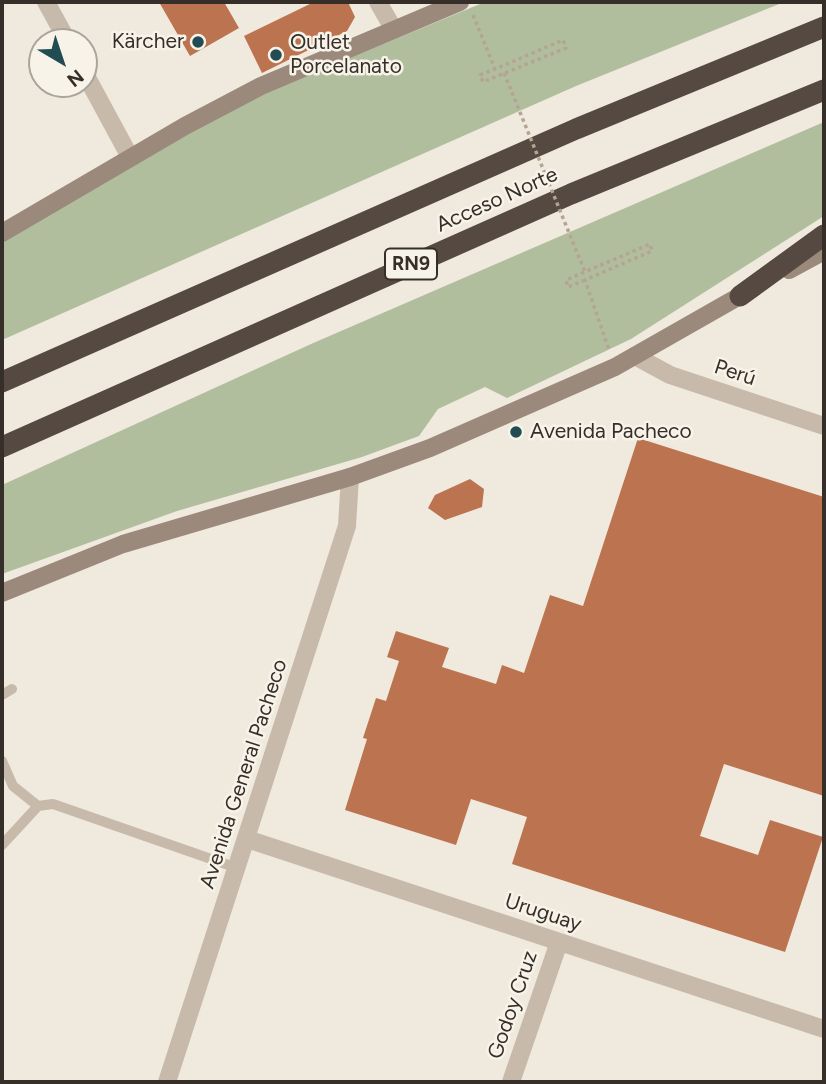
<!DOCTYPE html>
<meta charset="utf-8">
<style>
body{margin:0}
#map{position:relative;width:826px;height:1084px;overflow:hidden;background:#f0e9dd;font-family:Figtree,sans-serif}
canvas{display:block}
.frame{position:absolute;inset:0;border:4px solid #362e29;pointer-events:none}
.north{position:absolute;left:28px;top:28px;width:70px;height:70px;box-sizing:border-box;background:#f8f3e9;border:2px solid #aaa49c;border-radius:50%;rotate:141deg;font-size:19px;font-weight:700;line-height:28px;text-align:center;color:#362e29}
.north::after{content:'';display:block;margin:auto;width:24px;height:32px;background:#224c54;clip-path:polygon(50% 0,100% 100%,50% 72%,0 100%)}
</style>
<div id="map">
<canvas width="826" height="1084"></canvas>
<div class="frame"></div>
<div class="north">N</div>
</div>
<script>
const ctx = document.querySelector('canvas').getContext('2d');
ctx.lineJoin = 'round';
function fill(path, color) { ctx.fillStyle = color; ctx.fill(path, 'evenodd'); }
const toPath = rows => new Path2D(rows.map(r => 'M' + r).join(''));
function strokePath(path, color, width, dash) { ctx.strokeStyle = color; ctx.lineWidth = width; ctx.lineCap = dash ? 'butt' : 'round'; ctx.setLineDash(dash || []); ctx.stroke(path); }
function label(font, color, halo, rows, align = 'center') {
  ctx.font = font + ' Figtree,sans-serif'; ctx.lineWidth = 5; ctx.setLineDash([]); ctx.textBaseline = 'middle'; ctx.strokeStyle = halo; ctx.fillStyle = color; for (const [text, x, y, turn = 0] of rows) {
    ctx.save(); ctx.translate(x, y); ctx.rotate((+turn || 0) * Math.PI / 180); ctx.textAlign = isNaN(turn) ? turn : align; if (halo) ctx.strokeText(text, 0, 0); ctx.fillText(text, 0, 0); ctx.restore();
  }
}
const green = toPath([
 [485,2,784,2,576,86,2,340,2,239,126,166,250,99],
 [824,122,824,216,631,339,507,398,485,387,438,409,419,436,362,457,177,511,2,574,2,485,311,344]
]);
const building = toPath([
 [159,2,224,2,239,28,190,56],
 [314,2,348,2,355,17,347,31,262,73,244,36],
 [638,438,824,497,824,796,724,764,700,836,758,855,770,820,823,837,785,952,512,864,527,817,471,799,456,845,345,810,367,739,363,738,376,698,386,701,399,661,387,657,396,631,449,648,442,667,496,684,502,665,524,673,550,595,583,606],
 [470,479,484,489,482,507,445,520,428,508,435,495]
]);
const path = toPath([
 [473,15,495,69,563,40,566,48,483,82,480,75,495,69],
 [585,280,568,287,566,280,650,244,652,251,585,280,609,350]
]);
const lane = toPath([
 [2,695,12,689],
 [2,761,13,786,38,806],
 [2,845,38,806,53,804,237,868]
]);
const street = toPath([
 [46,2,68,42],
 [378,2,394,30],
 [84,72,130,157],
 [635,356,670,375,824,426],
 [247,839,824,1029],
 [167,1082,347,526,350,477],
 [511,1082,559,942]
]);
const secondary = toPath([
 [2,233,185,126,261,86,460,2],
 [789,270,824,251],
 [2,593,123,544,350,477,430,448,615,367,752,289]
]);
const highway = toPath([
 [740,296,824,235],
 [2,382,576,129,824,27],
 [2,447,571,194,824,90]
]);
const pathBridge = toPath([
 [504,73,585,272]
]);
const markers = [
 [198,42,7,"#224c54"],
 [276,55,7,"#224c54"],
 [516,432,7,"#224c54"]
];
const shields = [
 [411,264,52]
];
const shieldNames = [
 ["RN9",411,264]
];
const poiNames = [
 ["Kärcher",184,42,"right"],
 ["Outlet",290,43],
 ["Porcelanato",290,67],
 ["Avenida Pacheco",530,432]
];
const streetNames = [
 ["Acceso Norte",497,200,-24],
 ["Perú",735,373,18],
 ["Avenida General Pacheco",244,774,-72],
 ["Uruguay",543,913,18],
 ["Godoy Cruz",513,1005,-71]
];
fill(green, '#b1be9e');
fill(building, '#bc734f');
strokePath(path, '#b3a494', 3.5, [3.5, 3.5]);
strokePath(lane, '#c8baaa', 10);
strokePath(street, '#c8baaa', 18);
strokePath(secondary, '#9b8a7b', 18);
strokePath(highway, '#564941', 21);
strokePath(pathBridge, '#b3a494', 3.5, [3.5, 3.5]);
for (const [x, y, r, color] of markers) { const dot = new Path2D(); dot.arc(x, y, r, 0, 2 * Math.PI); ctx.fillStyle = color; ctx.fill(dot); strokePath(dot, '#f8f3e9', 2.5); }
for (const [x, y, w] of shields) { const box = new Path2D(); box.roundRect(x - w / 2, y - 15.5, w, 31, 5); ctx.fillStyle = '#f8f3e9'; ctx.fill(box); strokePath(box, '#362e29', 2); }
label('bold 19px', '#362e29', null, shieldNames);
label('21px', '#362e29', '#f8f3e9', poiNames, 'left');
label('21px', '#362e29', '#f8f3e9', streetNames);
</script>
